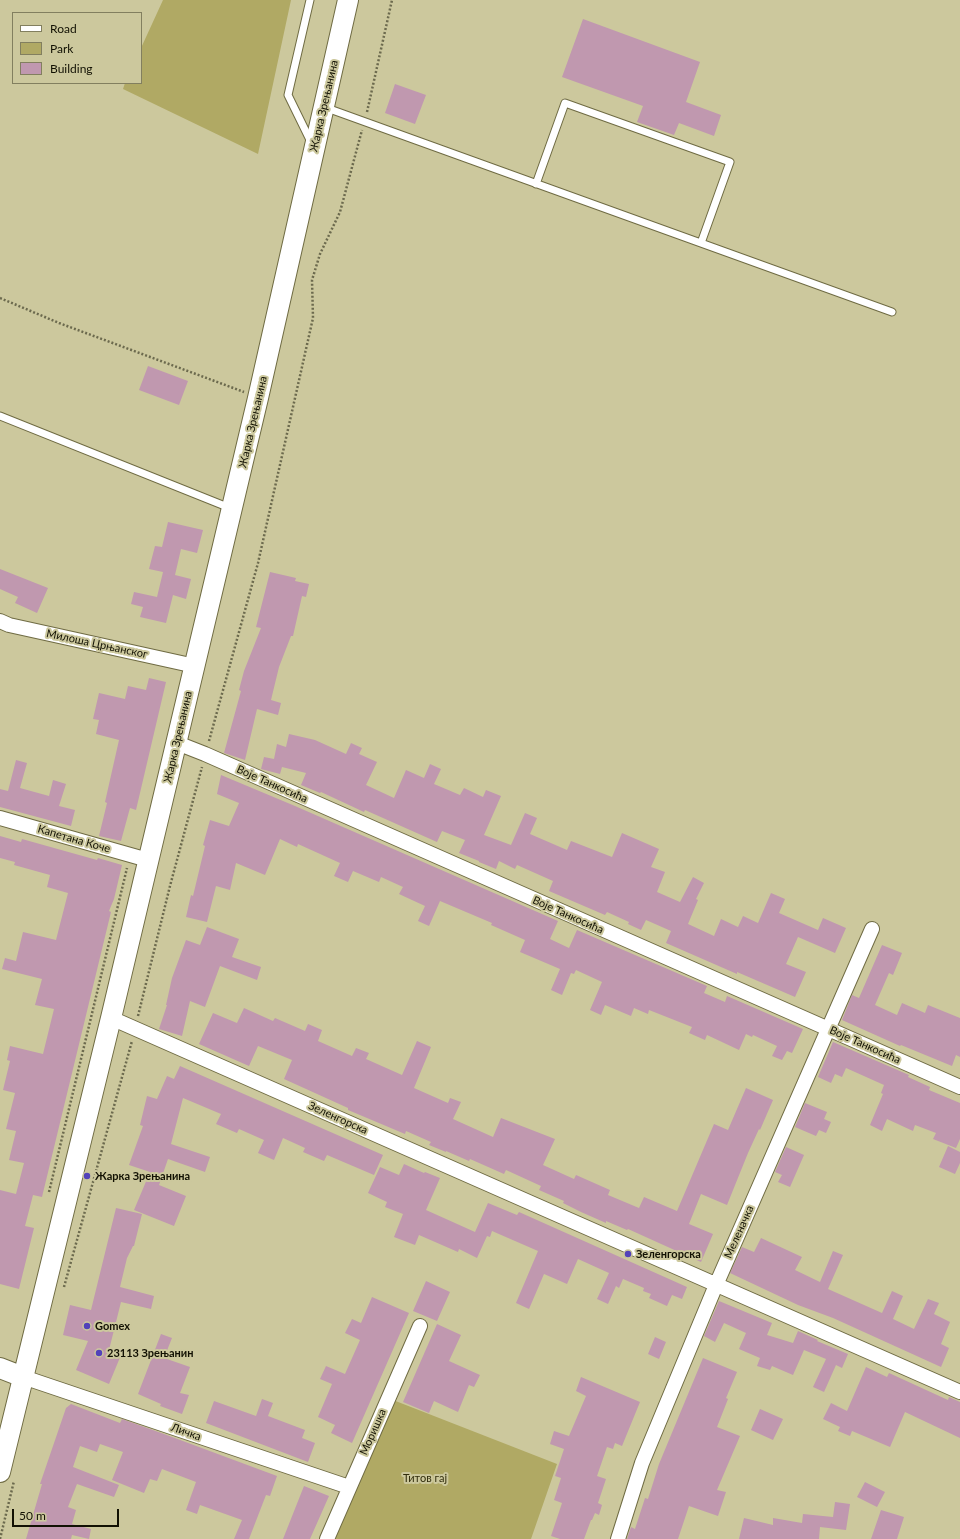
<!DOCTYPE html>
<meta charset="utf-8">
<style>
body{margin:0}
#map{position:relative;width:960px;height:1539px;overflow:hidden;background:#ccc89d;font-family:Lato,sans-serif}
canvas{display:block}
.legend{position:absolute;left:12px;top:12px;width:130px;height:72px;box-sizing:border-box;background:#ccc89d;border:1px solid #827f5f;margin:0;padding:5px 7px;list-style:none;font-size:12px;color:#121103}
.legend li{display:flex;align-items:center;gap:8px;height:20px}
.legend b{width:20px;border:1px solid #827f5f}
.scale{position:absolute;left:12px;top:1509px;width:107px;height:18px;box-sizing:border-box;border:2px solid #121103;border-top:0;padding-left:5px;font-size:12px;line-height:14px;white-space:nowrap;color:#121103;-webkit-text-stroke:3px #ccc89d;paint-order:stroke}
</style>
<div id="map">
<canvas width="960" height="1539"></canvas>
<ul class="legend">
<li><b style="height:5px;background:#fff"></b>Road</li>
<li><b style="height:11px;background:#b0a964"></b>Park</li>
<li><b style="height:11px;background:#c098af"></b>Building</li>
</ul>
<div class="scale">50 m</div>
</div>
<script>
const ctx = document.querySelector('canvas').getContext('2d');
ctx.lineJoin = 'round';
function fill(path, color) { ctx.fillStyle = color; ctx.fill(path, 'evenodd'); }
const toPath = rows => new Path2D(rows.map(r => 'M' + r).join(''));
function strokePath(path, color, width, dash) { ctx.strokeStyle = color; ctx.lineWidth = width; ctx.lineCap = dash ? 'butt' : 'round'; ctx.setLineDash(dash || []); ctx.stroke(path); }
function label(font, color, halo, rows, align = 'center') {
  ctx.font = font + ' Lato,sans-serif'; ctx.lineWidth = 4; ctx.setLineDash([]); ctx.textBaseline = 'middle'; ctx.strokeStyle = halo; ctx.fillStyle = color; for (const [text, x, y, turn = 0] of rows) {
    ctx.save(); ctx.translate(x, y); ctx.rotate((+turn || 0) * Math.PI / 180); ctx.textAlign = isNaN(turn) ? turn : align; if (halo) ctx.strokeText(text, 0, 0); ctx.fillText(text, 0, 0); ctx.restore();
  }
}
const green = toPath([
 [163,0,291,0,258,154,123,89,125,83,141,83,141,48],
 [393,1400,557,1464,531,1539,332,1539]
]);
const building = toPath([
 [583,19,700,62,686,102,721,115,714,136,679,123,674,135,637,122,643,106,562,77],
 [395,84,426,95,415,124,385,113],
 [148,366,188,381,179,405,139,390],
 [168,522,203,530,197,553,181,549,175,575,191,579,186,599,173,595,166,623,140,617,143,607,131,604,134,592,157,597,163,572,149,569,155,546,162,547],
 [0,569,48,588,37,613,15,603,18,597,0,589],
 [270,572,296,578,295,581,309,584,306,597,302,596,293,636,291,636,279,667,271,700,281,703,278,715,257,709,245,760,224,753,241,691,239,690,244,671,261,628,256,627],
 [149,678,166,682,136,810,130,808,121,841,99,836,107,803,105,802,119,740,96,734,99,720,93,719,99,693,125,699,128,686,146,690],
 [289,734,315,740,346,754,351,743,362,748,359,754,377,762,366,785,394,798,406,770,424,778,430,764,441,769,434,784,460,795,464,788,483,797,486,790,501,796,484,835,511,845,525,813,537,818,530,834,567,850,571,841,612,857,622,833,659,849,651,867,665,872,657,892,680,902,693,877,704,883,696,899,698,900,688,924,714,936,721,919,738,927,743,916,758,923,771,893,785,899,779,913,818,930,823,918,846,928,835,953,798,937,786,964,806,972,795,997,737,972,737,974,666,943,671,931,646,920,641,930,628,924,629,922,607,912,605,915,549,891,553,881,517,865,515,869,499,861,496,869,479,862,479,861,459,853,465,840,442,831,437,842,365,810,364,812,321,792,320,793,301,785,306,773,282,767,280,774,261,769,264,757,274,759,277,744,286,747],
 [16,760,27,763,20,788,49,796,53,780,66,784,59,806,75,810,71,826,0,807,0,789,8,791],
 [221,775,295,806,558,921,550,939,569,948,577,930,707,986,704,993,725,1002,727,996,803,1029,792,1053,787,1051,782,1060,772,1056,777,1046,753,1035,752,1037,746,1034,739,1050,707,1035,705,1040,689,1033,692,1027,649,1010,648,1014,634,1008,631,1016,605,1005,601,1015,590,1010,602,982,576,970,574,974,571,973,562,995,551,990,560,969,520,952,525,940,491,925,492,923,440,901,429,926,418,921,425,906,399,894,403,887,381,877,379,882,353,871,348,882,334,876,340,863,298,844,297,847,280,839,265,875,236,863,230,890,216,886,207,922,186,917,191,895,193,896,205,846,203,845,210,820,229,826,239,803,217,794],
 [0,836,21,842,22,839,97,860,98,858,122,865,114,899,109,911,111,912,42,1197,33,1195,25,1226,34,1228,19,1289,0,1284,0,1190,16,1194,24,1163,9,1160,16,1131,6,1129,15,1093,3,1090,10,1061,7,1060,10,1046,43,1054,54,1009,35,1005,42,979,2,969,5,958,16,961,23,932,56,940,68,893,47,887,50,875,14,865,15,862,0,858],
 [207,927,239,939,232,957,261,967,257,980,220,966,205,1007,190,1001,182,1036,159,1029,167,1005,166,1005,172,978,186,940,200,945],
 [882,945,902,953,893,975,889,973,875,1005,897,1015,902,1003,925,1013,928,1005,960,1018,960,1057,956,1055,952,1066,901,1045,900,1046,842,1020,852,995,859,998],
 [244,1008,273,1021,275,1018,305,1031,308,1024,322,1030,318,1041,352,1056,356,1048,369,1053,366,1059,402,1075,417,1041,431,1047,414,1088,448,1103,450,1098,461,1102,453,1119,493,1137,501,1118,555,1139,543,1165,574,1179,576,1175,610,1190,608,1195,639,1208,644,1197,677,1211,714,1124,728,1130,746,1088,773,1100,760,1130,759,1129,748,1153,727,1205,701,1194,689,1224,713,1234,701,1262,628,1229,627,1230,606,1221,606,1223,581,1212,563,1203,564,1201,539,1190,541,1186,506,1170,504,1174,470,1159,469,1161,446,1151,446,1152,429,1145,431,1142,406,1131,405,1134,348,1110,348,1108,284,1079,292,1060,258,1046,249,1066,199,1044,213,1013,237,1023],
 [833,1042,909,1075,908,1077,930,1087,929,1090,960,1103,960,1139,956,1148,933,1139,936,1133,915,1125,913,1131,887,1119,882,1131,870,1125,883,1094,881,1093,884,1085,846,1068,842,1077,835,1074,831,1083,818,1077],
 [180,1066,383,1155,374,1175,327,1155,324,1161,303,1152,305,1148,283,1138,274,1160,258,1153,264,1140,239,1129,237,1133,216,1124,221,1114,183,1098,171,1144,210,1157,205,1172,168,1159,159,1185,186,1196,174,1226,134,1210,150,1172,129,1165,143,1126,140,1125,147,1096,157,1099,167,1076,174,1079],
 [805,1103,827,1112,824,1119,831,1122,826,1133,819,1130,816,1136,795,1127],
 [948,1146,960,1152,960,1163,955,1174,939,1167],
 [786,1147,804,1155,790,1187,778,1182,782,1175,775,1172],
 [404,1164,424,1173,425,1172,440,1178,426,1210,475,1232,488,1203,517,1215,519,1212,687,1287,682,1299,672,1295,667,1306,649,1298,651,1294,643,1291,644,1288,623,1279,619,1288,616,1286,608,1304,597,1299,609,1273,578,1259,567,1284,544,1274,529,1309,516,1303,538,1251,492,1231,490,1237,487,1236,477,1258,459,1249,458,1252,419,1235,415,1245,394,1237,403,1214,385,1207,387,1202,368,1193,380,1167,399,1175],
 [116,1208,142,1214,134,1246,133,1246,127,1258,120,1287,154,1296,151,1309,121,1302,109,1350,121,1355,109,1384,76,1370,88,1341,63,1335,70,1305,91,1310],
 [761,1238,802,1257,795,1270,820,1282,833,1251,843,1255,828,1289,882,1313,892,1291,903,1296,893,1319,914,1329,928,1299,939,1303,934,1314,950,1322,941,1344,949,1348,941,1367,833,1318,798,1305,730,1273,742,1247,754,1252],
 [426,1281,450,1292,437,1321,413,1311],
 [372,1297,409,1313,352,1443,331,1433,335,1425,318,1417,332,1384,320,1379,326,1366,345,1374,360,1340,345,1333,352,1319,361,1323],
 [719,1301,772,1323,767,1335,793,1343,798,1331,818,1340,817,1341,848,1354,842,1368,836,1365,824,1392,813,1387,826,1359,804,1350,793,1375,772,1366,770,1370,757,1366,760,1358,739,1349,746,1333,724,1323,715,1342,704,1336],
 [437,1324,461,1335,449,1361,480,1375,474,1387,469,1385,458,1412,434,1401,429,1413,403,1402],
 [161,1334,172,1338,164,1358,190,1367,180,1393,189,1395,182,1414,160,1406,161,1404,138,1394],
 [655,1337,666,1342,659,1359,648,1354],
 [703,1358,737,1372,726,1398,728,1399,717,1427,740,1436,717,1490,726,1492,718,1516,689,1506,678,1539,627,1539,631,1527,635,1529,645,1498,648,1499,659,1464],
 [866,1367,887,1377,889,1373,948,1400,949,1397,960,1402,960,1438,905,1412,890,1447,852,1431,850,1436,838,1431,840,1427,823,1419,831,1403,847,1411],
 [581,1377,640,1402,622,1446,615,1443,613,1449,607,1447,597,1476,606,1479,598,1503,602,1505,599,1515,595,1513,592,1520,591,1520,584,1539,560,1539,551,1536,562,1503,554,1500,561,1478,555,1476,564,1449,550,1444,554,1431,569,1436,586,1396,576,1391],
 [262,1399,273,1403,268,1416,305,1430,302,1438,315,1443,308,1462,206,1423,214,1401,256,1416],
 [71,1404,120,1423,122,1419,164,1434,277,1476,270,1496,266,1495,249,1539,234,1539,242,1520,200,1505,197,1514,186,1510,196,1482,162,1469,157,1481,150,1479,144,1493,112,1480,123,1452,100,1444,97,1452,80,1446,73,1467,119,1485,114,1497,77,1484,68,1507,76,1510,72,1524,91,1529,89,1539,72,1535,71,1539,26,1539,42,1484,40,1484,66,1408],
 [760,1409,783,1419,773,1440,751,1430],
 [865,1482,885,1492,877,1507,857,1497],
 [304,1486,329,1496,310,1539,283,1539],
 [835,1502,850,1504,846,1530,820,1527,819,1539,739,1539,744,1518,773,1525,773,1518,802,1523,803,1514,833,1517],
 [881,1510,904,1517,897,1539,871,1539]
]);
const path = toPath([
 [367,112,392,0],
 [0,298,59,323,244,392],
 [209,741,258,563,273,496,313,318,312,280,320,254,340,212,362,130],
 [138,1016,170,886,202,767],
 [49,1192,127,868],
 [64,1287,132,1041],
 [0,1539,14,1481]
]);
const lane = toPath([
 [310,0,288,95,311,142],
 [324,107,892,312],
 [536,184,565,103,730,162,701,243],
 [0,416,230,508]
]);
const street = toPath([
 [0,621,9,625,195,666],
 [177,743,205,754,960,1087],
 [0,818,148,860],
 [111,1018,960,1392],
 [23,1377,349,1487],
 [327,1539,420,1326],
 [618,1539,642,1463,716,1285,872,929]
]);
const secondary = toPath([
 [0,1368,23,1377],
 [0,1472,111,1018,258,398,348,0]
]);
const markers = [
 [87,1176,4,"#5242b9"],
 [628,1254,4,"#5242b9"],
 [87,1326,4,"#5242b9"],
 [99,1353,4,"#5242b9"]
];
const streetNames = [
 ["Жарка Зрењанина",324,106,-77],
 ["Жарка Зрењанина",253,422,-77],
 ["Милоша Црњанског",97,644,12],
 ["Жарка Зрењанина",178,737,-77],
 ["Воје Танкосића",272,784,24],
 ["Капетана Коче",74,839,16],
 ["Воје Танкосића",568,915,24],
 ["Воје Танкосића",865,1045,24],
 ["Зеленгорска",338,1118,24],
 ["Меленачка",739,1232,-66],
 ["Личка",186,1432,19],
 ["Моришка",373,1432,-66]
];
const poiNames = [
 ["Жарка Зрењанина",95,1176],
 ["Зеленгорска",636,1254],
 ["Gomex",95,1326],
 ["23113 Зрењанин",107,1353]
];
const parkNames = [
 ["Титов гај",425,1478]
];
fill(green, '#b0a964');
fill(building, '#c098af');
strokePath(lane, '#6f6b43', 9);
strokePath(street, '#6f6b43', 16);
strokePath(secondary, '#6f6b43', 22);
strokePath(path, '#6c6a4e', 2.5, [2, 2]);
strokePath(lane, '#fff', 7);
strokePath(street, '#fff', 14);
strokePath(secondary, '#fff', 20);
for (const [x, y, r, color] of markers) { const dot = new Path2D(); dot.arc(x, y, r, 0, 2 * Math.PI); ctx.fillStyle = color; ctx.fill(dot); strokePath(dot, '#ccc89d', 1.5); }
label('11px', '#121103', '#ccc89d', streetNames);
label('bold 11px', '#121103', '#ccc89d', poiNames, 'left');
label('11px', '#312d0c', '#ccc89d', parkNames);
</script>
